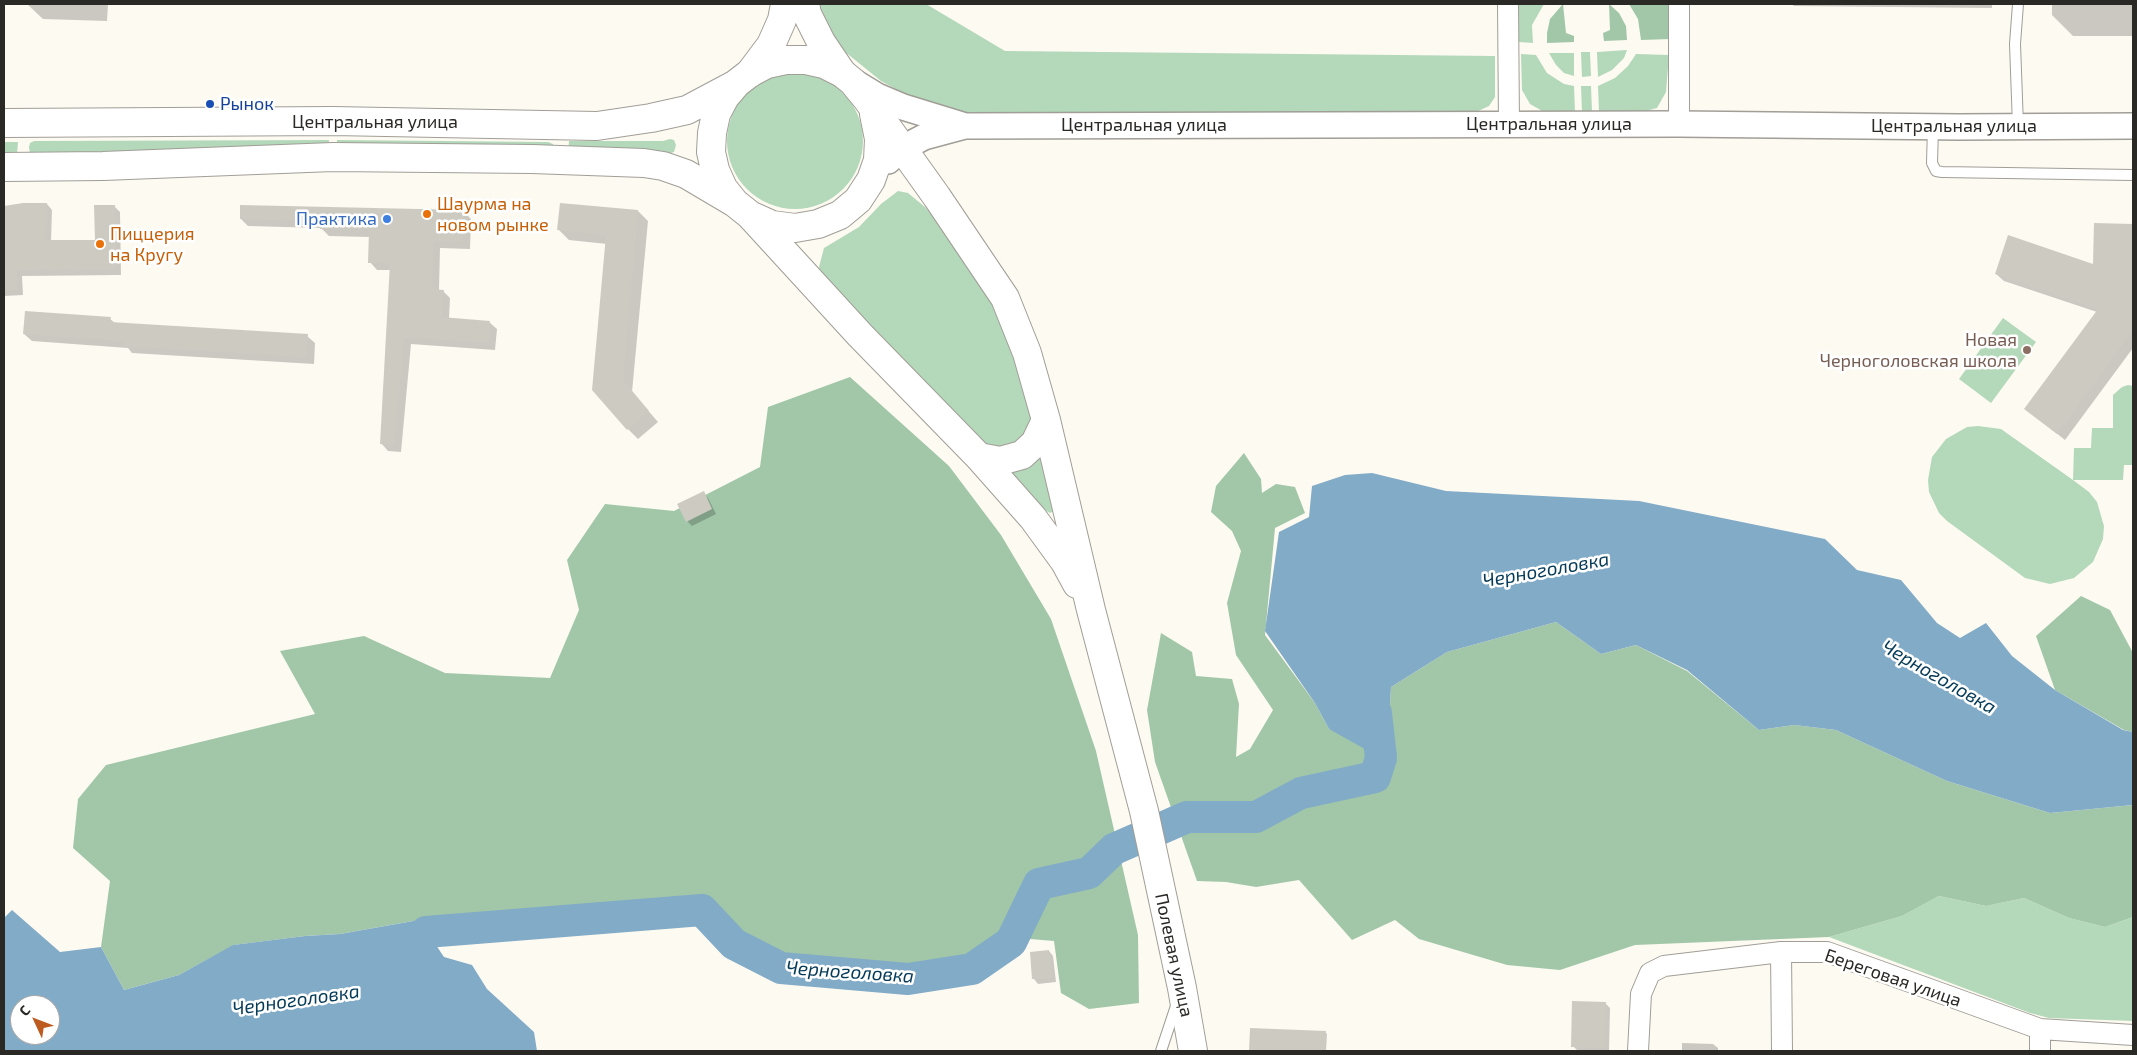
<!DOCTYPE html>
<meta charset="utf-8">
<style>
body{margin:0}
#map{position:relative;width:2137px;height:1055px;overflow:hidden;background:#fdfaf2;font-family:"Exo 2",sans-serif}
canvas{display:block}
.frame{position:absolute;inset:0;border:5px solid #2a2926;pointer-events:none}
.north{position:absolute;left:10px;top:995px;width:50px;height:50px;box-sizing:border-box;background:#fff;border:1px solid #aaa9a8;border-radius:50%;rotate:313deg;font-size:14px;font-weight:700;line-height:20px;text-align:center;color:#2a2926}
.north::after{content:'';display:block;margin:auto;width:18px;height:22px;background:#bd5b21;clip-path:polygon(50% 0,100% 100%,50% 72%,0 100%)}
</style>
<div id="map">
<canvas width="2137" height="1055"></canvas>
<div class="frame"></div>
<div class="north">С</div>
</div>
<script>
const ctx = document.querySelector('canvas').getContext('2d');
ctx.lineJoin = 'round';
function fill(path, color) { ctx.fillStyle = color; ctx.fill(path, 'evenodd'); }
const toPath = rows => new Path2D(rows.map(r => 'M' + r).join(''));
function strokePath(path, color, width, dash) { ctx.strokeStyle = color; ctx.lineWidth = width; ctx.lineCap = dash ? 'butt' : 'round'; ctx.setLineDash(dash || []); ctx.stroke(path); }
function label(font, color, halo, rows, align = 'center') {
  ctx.font = font + ' "Exo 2",sans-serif'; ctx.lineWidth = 5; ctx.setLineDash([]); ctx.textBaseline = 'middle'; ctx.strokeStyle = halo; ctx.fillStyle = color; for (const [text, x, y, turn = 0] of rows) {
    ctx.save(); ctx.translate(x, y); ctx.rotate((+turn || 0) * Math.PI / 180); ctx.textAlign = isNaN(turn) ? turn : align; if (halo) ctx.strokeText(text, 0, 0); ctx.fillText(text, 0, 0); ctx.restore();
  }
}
const green = toPath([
 [815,4,926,4,1005,51,1495,56,1495,97,1489,106,1476,112,965,112,939,108,912,98,881,81,839,47],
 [1519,4,1544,4,1532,25,1533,43,1519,42],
 [1627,50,1624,58,1612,70,1598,77,1597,52],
 [1581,52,1590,52,1591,76,1582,77],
 [1549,53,1574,53,1574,76,1564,73,1556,65],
 [1521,54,1536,55,1547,73,1564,84,1574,86,1575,112,1544,112,1530,104,1522,90],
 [1636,54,1669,55,1666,92,1657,108,1642,112,1599,112,1598,86,1615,78,1628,66],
 '727 141a68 68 0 1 1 136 0a68 68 0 1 1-136 0Z',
 [1581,86,1591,86,1592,112,1582,112],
 [670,139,674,140,676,145,674,152,668,154,568,154,569,141,663,141],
 [329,140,328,153,30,154,29,147,30,143,34,141],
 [337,140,548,142,553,144,553,150,337,153],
 [4,142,18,142,17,155,4,156],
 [898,191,908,193,925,207,959,248,993,298,1011,339,1035,425,1017,446,987,450,823,282,819,267,824,248,859,227,881,204],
 [2003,318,2036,342,1991,403,1959,379],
 [2128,385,2133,386,2133,465,2124,465,2123,480,2073,480,2089,492,2097,502,2104,526,2103,539,2093,562,2074,578,2050,584,2025,578,1947,521,1939,513,1929,492,1928,480,1932,457,1946,439,1967,427,1978,426,2001,429,2073,480,2074,448,2091,448,2092,428,2113,428,2113,395,2122,387],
 [1041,452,1054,511,1050,513,1043,509,1006,470],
 [1939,896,1986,906,2024,898,2069,918,2105,927,2133,917,2133,1021,2049,1018,2030,1013,1829,937,1902,916]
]);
const forest = toPath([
 [1563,4,1566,33,1574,36,1574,42,1547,43,1547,33,1550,19],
 [1609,4,1619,13,1626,26,1627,40,1604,41,1603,33,1610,30],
 [1629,4,1671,4,1671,39,1641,40,1638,19],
 [850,377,949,466,1001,535,1051,619,1096,751,1138,935,1139,1003,1089,1009,1061,993,1054,941,1030,939,1010,957,983,956,910,967,870,964,763,950,700,895,419,920,340,934,305,936,234,945,179,975,124,990,101,947,110,881,73,848,78,799,106,765,315,714,280,651,364,636,445,673,550,678,579,610,567,560,605,504,674,511,760,467,768,407],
 [1244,453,1261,479,1262,493,1276,484,1295,487,1305,513,1275,528,1265,635,1315,703,1329,729,1396,754,1389,724,1391,687,1447,652,1556,622,1601,654,1636,645,1687,671,1759,730,1794,725,1836,730,1947,781,2050,813,2133,805,2133,917,2105,927,2069,918,2024,898,1986,906,1939,896,1902,916,1829,937,1635,945,1560,970,1507,965,1419,939,1395,920,1352,940,1299,880,1256,887,1226,882,1197,881,1155,762,1147,710,1161,633,1192,652,1196,676,1232,679,1239,704,1236,757,1250,749,1273,710,1236,655,1227,603,1241,551,1232,531,1211,512,1216,486],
 [2081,596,2110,610,2133,653,2133,732,2124,730,2055,690,2036,636]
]);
const water = toPath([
 [1372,473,1446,491,1639,501,1825,539,1857,570,1901,580,1937,623,1960,638,1986,623,2012,656,2055,690,2123,730,2133,732,2133,805,2050,813,1947,781,1836,730,1794,725,1759,730,1687,670,1636,645,1601,654,1556,622,1447,652,1391,687,1389,724,1397,754,1381,758,1329,729,1315,703,1265,631,1279,532,1309,517,1312,486,1345,475],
 [12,910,60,952,101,947,124,990,179,975,233,945,305,936,340,934,419,920,444,957,472,965,487,989,534,1032,537,1051,4,1051,4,918],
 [20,1005,50,1005,50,1035,20,1035]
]);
const shadow = toPath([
 [27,4,108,4,107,21,43,19],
 [1791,4,1992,4,1992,8,1794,6],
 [2052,4,2133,4,2133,36,2073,36,2052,15],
 [47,204,52,210,51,242,96,241,114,206,120,212,121,275,22,276,23,295,4,296,4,207],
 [463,211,471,219,470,249,440,248,439,291,443,291,450,298,449,319,489,322,497,329,495,350,411,344,401,452,388,451,381,443,391,270,377,270,370,262,370,237,329,236,321,228,248,226,241,219],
 [638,211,648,221,632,392,658,422,638,439,628,429,607,244,569,240,559,230],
 [2095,225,2133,225,2133,348,2065,440,2026,409,2097,312,2004,281,1996,274,2094,266],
 [110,319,115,323,307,336,315,343,314,364,132,353,128,348,32,341,24,334],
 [704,493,708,498,716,514,692,526,687,521],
 [1049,951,1053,956,1056,982,1038,984,1034,979],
 [1605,1003,1610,1008,1609,1051,1578,1051,1573,1046],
 [1251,1029,1325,1032,1327,1034,1326,1051,1250,1051],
 [1682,1043,1713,1044,1718,1048,1718,1051,1682,1051]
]);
const river = toPath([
 [395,963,426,932,702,910,734,944,781,968,908,979,972,969,1011,942,1039,884,1089,873,1114,849,1187,817,1256,817,1301,793,1375,777,1381,758,1376,713]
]);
const building = toPath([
 [23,203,47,203,45,240,95,240,94,205,115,205,116,269,16,270,17,290,4,290,4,206],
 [560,203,638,210,623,380,649,411,627,430,592,390,606,235,557,230],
 [240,205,464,210,463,242,433,241,432,289,444,290,441,317,490,321,488,343,404,337,394,445,380,444,390,263,368,263,369,230,320,229,320,221,240,219],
 [2094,223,2133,224,2133,330,2057,434,2024,409,2098,309,1995,274,2008,235,2093,264],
 [25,311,111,317,110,322,308,334,306,357,123,346,124,341,23,334],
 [704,491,712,509,686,522,677,504],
 [1049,950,1052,978,1032,979,1030,952],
 [1572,1001,1606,1002,1605,1048,1571,1047],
 [1250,1028,1326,1031,1325,1051,1249,1051]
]);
const service = toPath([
 [2018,126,2015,44,2018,4],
 [1933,127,1932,163,1936,171,1942,172,2133,175],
 [1161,1051,1177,1003]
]);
const minor = toPath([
 [1508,4,1509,124],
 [1679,124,1679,4],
 [1781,952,1782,1051],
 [2040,1029,2040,1051],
 [1638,1051,1641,994,1650,973,1664,966,1781,952,1827,952,2040,1029,2133,1035]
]);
const tertiary = toPath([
 [854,82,877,96,903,107,965,126],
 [888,161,901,149,924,137,965,126,1679,124,1959,127,2133,126]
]);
const secondary = toPath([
 [805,4,807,14,821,42,842,73],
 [750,73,771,45,782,20,785,4]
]);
const primary = toPath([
 [4,123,333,121,597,126,651,118,687,110,734,85],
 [4,167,103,166,333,157,532,159,644,163,663,166,686,174,735,203,750,215,860,335,979,457,1033,518,1065,562,1077,584],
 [735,203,723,188,715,170,711,152,712,133,716,114,725,97,737,83,750,73,767,64,786,60,806,60,824,64,842,73,853,82,867,99,937,197,1005,298,1027,353,1046,420,1091,610,1144,811,1182,988,1193,1051],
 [752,216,772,225,795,228,818,224,840,215,858,200,871,180,878,160,879,139,874,114],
 [979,457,1000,461,1022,455,1035,443,1046,420]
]);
const markers = [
 [210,104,5,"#1a4fb4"],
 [427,214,5,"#e8710a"],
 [387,219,5,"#3f7fe0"],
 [100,244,5,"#e8710a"],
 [2027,350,5,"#8d6e63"]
];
const transitNames = [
 ["Рынок",220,104]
];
const streetNames = [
 ["Центральная улица",375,122],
 ["Центральная улица",1549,124],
 ["Центральная улица",1144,125],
 ["Центральная улица",1954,126],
 ["Полевая улица",1174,955,78],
 ["Береговая улица",1893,978,19]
];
const foodNames = [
 ["Шаурма на",437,204],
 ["новом рынке",437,225],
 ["Пиццерия",110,234],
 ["на Кругу",110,255]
];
const shopNames = [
 ["Практика",377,219]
];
const educationNames = [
 ["Новая",2017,340],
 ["Черноголовская школа",2017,361]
];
const waterNames = [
 ["Черноголовка",1546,570,-10],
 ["Черноголовка",1939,677,30],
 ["Черноголовка",850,972,4],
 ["Черноголовка",296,1000,-8]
];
fill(green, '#b4d8ba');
fill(forest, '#a1c7a8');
fill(water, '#82abc7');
fill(shadow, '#0003');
strokePath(river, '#82abc7', 32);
fill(building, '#cdcac2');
strokePath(service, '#a19e97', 12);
strokePath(minor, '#a19e97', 22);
strokePath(tertiary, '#a19e97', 28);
strokePath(secondary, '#a19e97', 30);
strokePath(primary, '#a19e97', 30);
strokePath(service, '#fff', 10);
strokePath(minor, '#fff', 20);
strokePath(tertiary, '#fff', 25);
strokePath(secondary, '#fff', 28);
strokePath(primary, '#fff', 28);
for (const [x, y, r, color] of markers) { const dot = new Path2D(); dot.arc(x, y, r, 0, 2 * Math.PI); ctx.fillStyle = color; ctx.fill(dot); strokePath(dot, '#fff', 2); }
label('18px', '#164399', '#fff', transitNames, 'left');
label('18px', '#2a2926', '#fff', streetNames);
label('18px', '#c56008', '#fff', foodNames, 'left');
label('18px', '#366cbe', '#fff', shopNames, 'right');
label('18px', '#785e54', '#fff', educationNames, 'right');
label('italic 19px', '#053b58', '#fff', waterNames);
</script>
